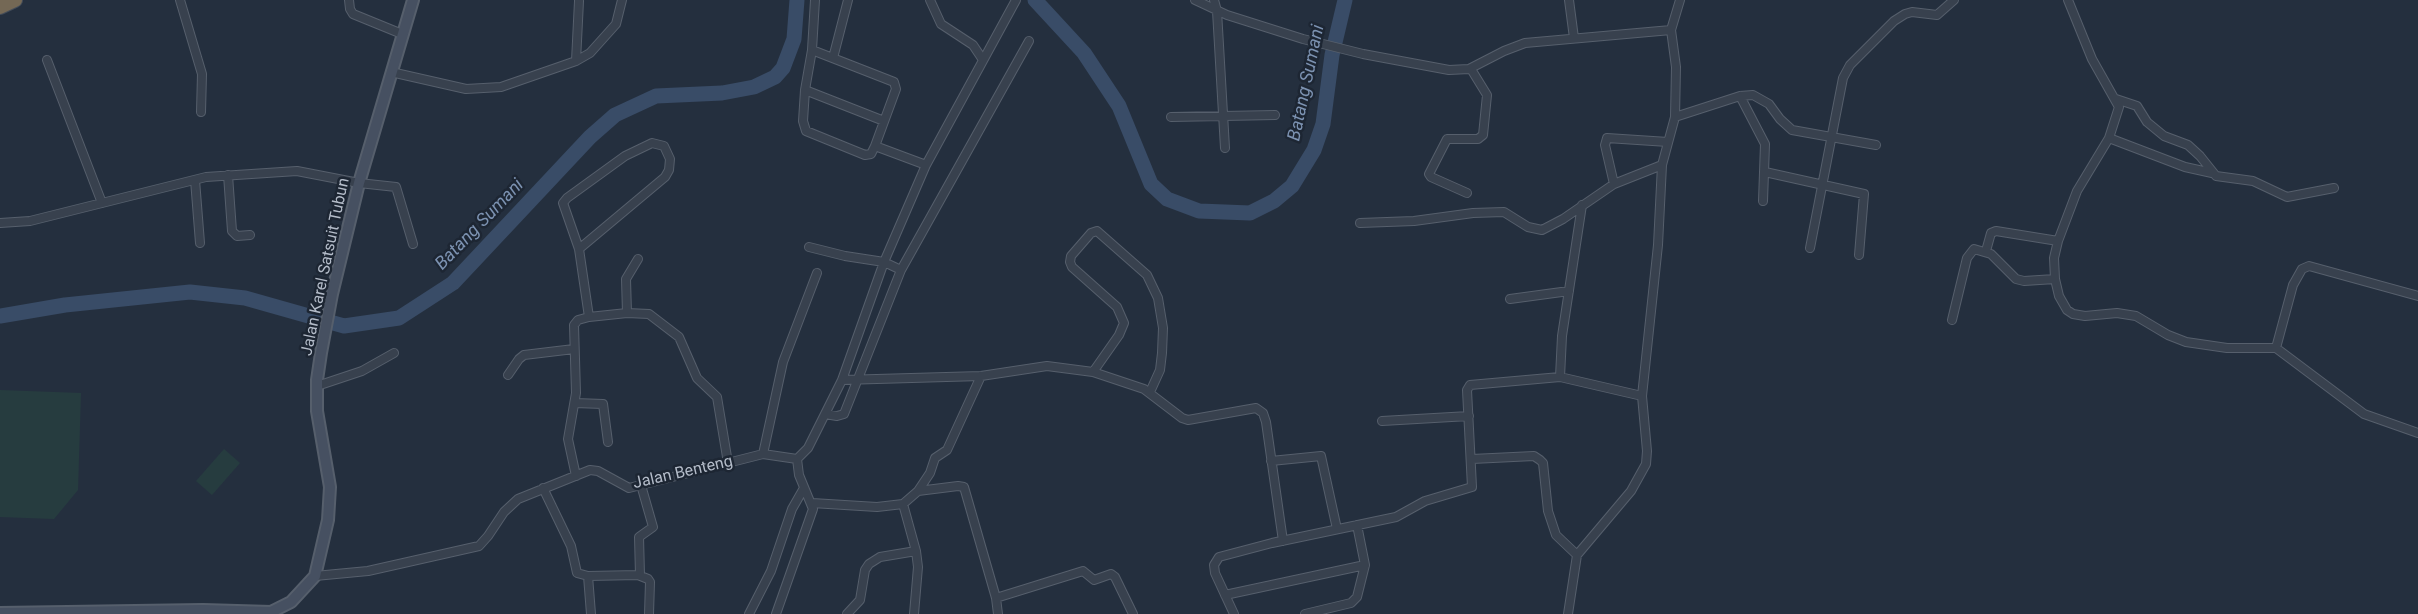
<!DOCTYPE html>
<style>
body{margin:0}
canvas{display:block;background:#242f3e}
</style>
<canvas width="2418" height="614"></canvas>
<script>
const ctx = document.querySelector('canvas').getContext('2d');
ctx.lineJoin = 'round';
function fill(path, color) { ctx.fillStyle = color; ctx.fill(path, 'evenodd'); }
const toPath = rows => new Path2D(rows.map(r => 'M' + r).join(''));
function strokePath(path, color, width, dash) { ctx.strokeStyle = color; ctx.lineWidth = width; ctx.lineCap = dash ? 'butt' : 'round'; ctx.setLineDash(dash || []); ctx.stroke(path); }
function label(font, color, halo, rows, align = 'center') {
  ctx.font = font + ' Roboto,sans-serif'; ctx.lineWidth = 5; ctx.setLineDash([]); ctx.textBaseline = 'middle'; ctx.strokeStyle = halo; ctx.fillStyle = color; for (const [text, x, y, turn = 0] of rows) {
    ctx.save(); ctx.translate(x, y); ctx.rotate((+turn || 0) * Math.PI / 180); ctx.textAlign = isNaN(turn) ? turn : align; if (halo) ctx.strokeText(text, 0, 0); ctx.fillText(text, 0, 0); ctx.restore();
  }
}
const green = toPath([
 [0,390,81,393,78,490,54,519,0,517],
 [224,449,240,463,212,495,196,481]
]);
const river = toPath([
 [1035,0,1084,53,1119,106,1151,184,1167,199,1199,211,1250,213,1274,201,1292,186,1314,150,1323,124,1332,55,1345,0],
 [0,316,65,305,190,292,245,298,344,326,399,318,453,283,590,137,615,115,656,96,722,93,754,87,775,77,783,68,794,39,797,0]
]);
const street = toPath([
 [180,0,202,74,201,112],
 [349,0,350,9,353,14,402,34],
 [815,0,812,50,805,90,803,121,806,131,865,155,871,154,875,146,926,165],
 [930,0,941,24,973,45,983,60],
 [1195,0,1227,15,1303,39,1363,54,1449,70,1469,69,1504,51,1525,43,1671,30],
 [1214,0,1217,11,1225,148],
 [1569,0,1574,38],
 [2068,0,2092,59,2119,107,2109,138,2077,191,2058,241,2054,258,2055,279,2059,296,2067,310,2073,314,2085,316,2117,313,2136,316,2168,335,2186,342,2227,348,2276,348,2364,414,2418,433],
 [812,50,894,82,896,89,875,146],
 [833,58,848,0],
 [47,60,102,203],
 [576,61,579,1],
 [391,72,466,89,501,87,576,61,590,53,616,24,622,0],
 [805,90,884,121],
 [1740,96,1765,144,1763,201],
 [2116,99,2137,106,2147,122,2164,136,2188,145,2200,156,2216,176,2253,181,2287,197,2334,188],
 [1171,117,1275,115],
 [1675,117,1740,96,1753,95,1769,104,1780,119,1792,130,1876,145],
 [2109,138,2185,167,2212,173],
 [1765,172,1864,194,1859,255],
 [228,175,232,231,237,236,250,235],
 [195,180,200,243],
 [1614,184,1605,145,1607,138,1668,142],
 [1467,193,1431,177,1429,174,1447,139,1478,139,1483,135,1487,95,1471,69],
 [0,223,30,221,206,177,297,171,359,183,396,187,413,244],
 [1360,223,1414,221,1473,213,1504,212,1528,227,1542,230,1563,219,1614,184,1662,165],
 [809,247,845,256,884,262,901,270],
 [1810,248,1843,78,1850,65,1894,21,1905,14,1912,12,1937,15,1954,0],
 [579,249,665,177,669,170,670,159,664,146,652,143,625,156,567,198,563,203,579,249,589,317],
 [1986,251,1991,233,1996,231,2058,241],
 [1510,299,1569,291],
 [627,313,626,279,638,259],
 [1952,320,1967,258,1974,249,1991,254,2016,279,2024,281,2055,279],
 [2276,348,2293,285,2302,269,2309,266,2418,296],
 [1093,372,1119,335,1124,323,1117,307,1072,267,1070,262,1071,256,1091,233,1097,231,1147,275,1158,298,1163,328,1162,353,1160,370,1150,392],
 [508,375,519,359,524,355,574,349],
 [1560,377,1562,336,1582,205],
 [842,380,981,376,1047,366,1093,372,1144,389,1182,418,1188,420,1256,408,1263,413,1266,422,1283,541],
 [317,386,362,371,394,353],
 [575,403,603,404,608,442],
 [825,414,837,416,844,414,901,270,1029,41],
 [1382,421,1469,416],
 [763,454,783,362,817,273],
 [797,459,808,448,842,380,884,262,926,165,1016,0],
 [1472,459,1534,456,1540,460,1543,463,1548,511,1556,535,1577,555],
 [1271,461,1321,456,1337,529],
 [576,476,568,439,576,393,574,325,578,320,589,317,627,313,649,314,679,337,697,378,717,397,728,463],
 [543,488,571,546,577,573,588,576,638,575,648,579,650,582,649,614],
 [918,491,930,473,935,458,947,450,981,376],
 [812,503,877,507,903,504,918,491,958,486,964,487,996,598,998,614],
 [903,504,916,551,918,567,914,614],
 [640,575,639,537,653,527,641,485],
 [315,576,368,571,479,546,488,536,504,512,518,499,590,470,598,471,629,488,763,454,797,459],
 [588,576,591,614],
 [1225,595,1365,565],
 [996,598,1083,571,1094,580,1111,574,1115,577,1133,614],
 [749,614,771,571,792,509,804,488],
 [776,614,813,509,799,475,797,459],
 [847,614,860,600,865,570,869,564,880,557,916,551],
 [1234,614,1215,573,1214,565,1219,557,1272,543,1396,517,1425,501,1472,487,1467,390,1470,385,1560,377,1642,396],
 [1305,614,1351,603,1357,597,1365,565,1357,525],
 [1568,614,1577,555,1631,491,1646,464,1647,451,1642,396,1658,245,1662,165,1675,117,1676,67,1671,30,1680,0]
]);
const secondary = toPath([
 [0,613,203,610,271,612,291,602,315,576,328,520,330,487,317,411,317,380,321,353,332,294,359,183,413,0]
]);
const highway = toPath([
 [0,7,15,0]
]);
const streetNames = [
 ["Jalan Karel Satsuit Tubun",326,267,-78],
 ["Jalan Benteng",683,473,-13]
];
const waterNames = [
 ["Batang Sumani",1307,83,-78],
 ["Batang Sumani",480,225,-46]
];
fill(green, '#263c3f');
strokePath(river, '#394c67', 15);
strokePath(street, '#565f6c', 10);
strokePath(secondary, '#565f6c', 14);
strokePath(highway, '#434c59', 16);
strokePath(street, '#38414e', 8);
strokePath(secondary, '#465061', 10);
strokePath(highway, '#746855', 14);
label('16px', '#b4bcc9', '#1d2633', streetNames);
label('italic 18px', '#7c92b1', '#1d2633', waterNames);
</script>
